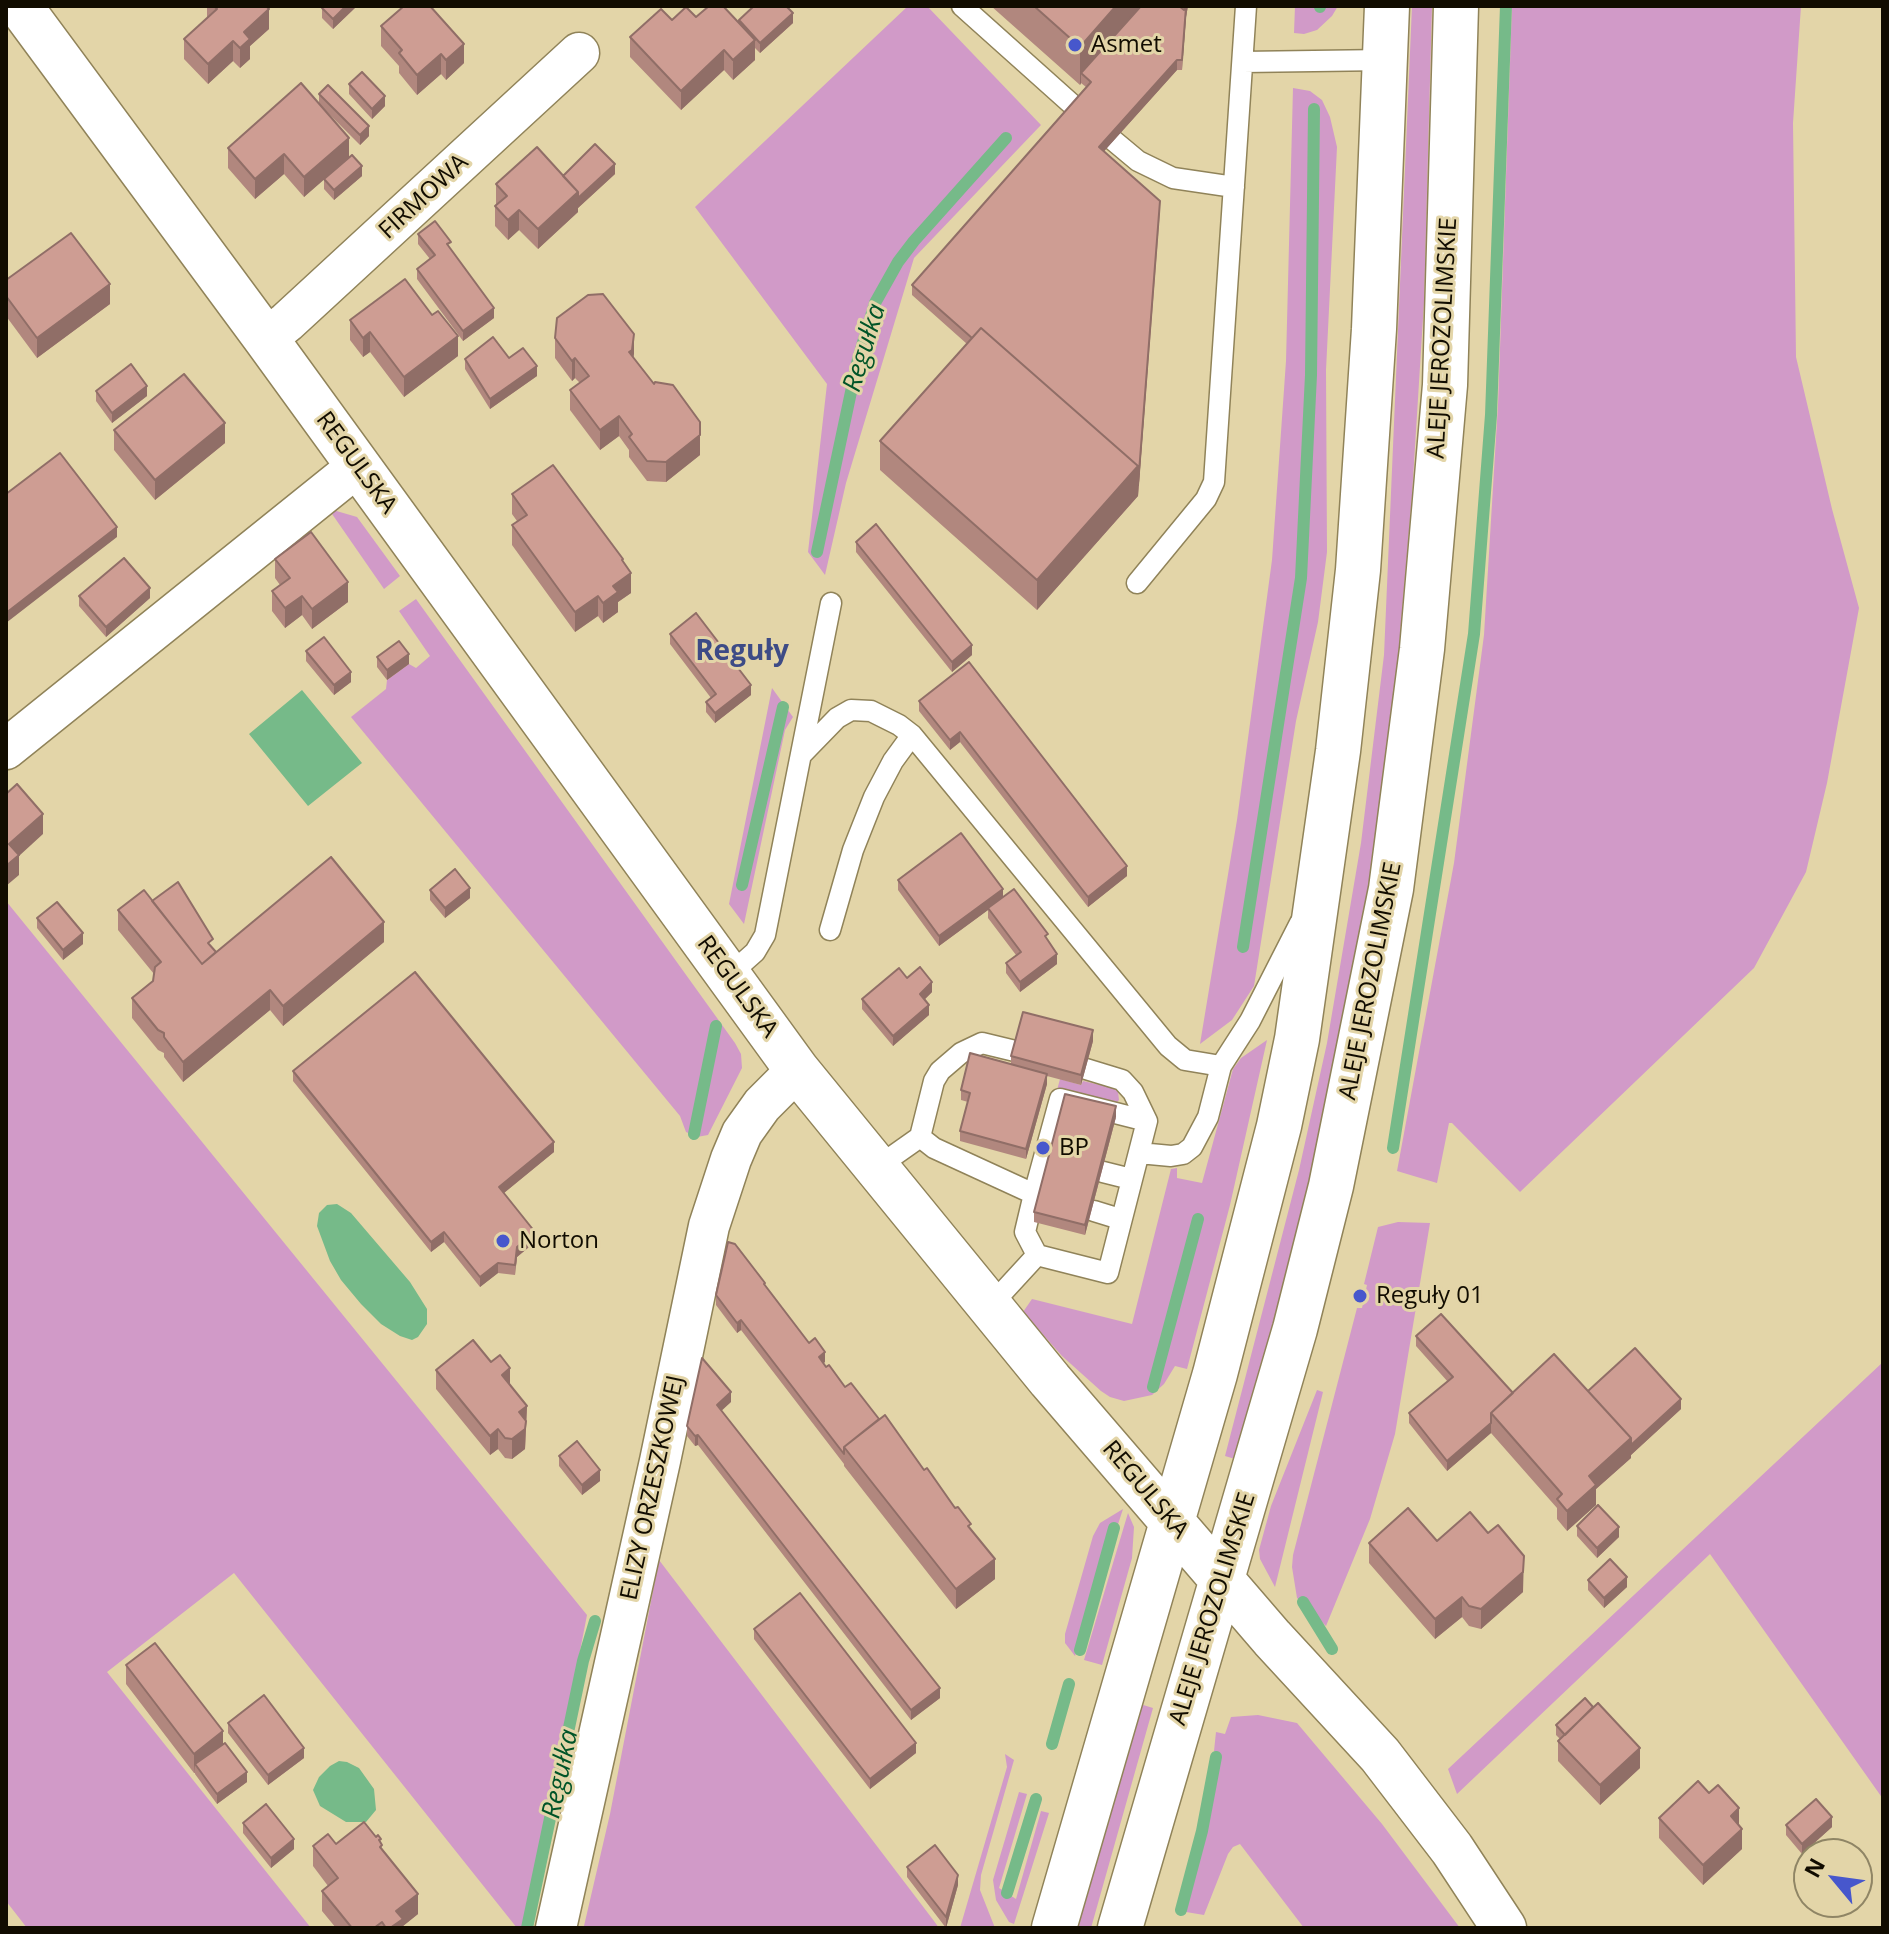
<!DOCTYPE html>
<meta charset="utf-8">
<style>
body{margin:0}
#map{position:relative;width:1889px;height:1934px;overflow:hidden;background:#e3d5a8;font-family:"Open Sans",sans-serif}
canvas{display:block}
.frame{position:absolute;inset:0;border:8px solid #110c00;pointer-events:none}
.north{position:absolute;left:1793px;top:1838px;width:80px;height:80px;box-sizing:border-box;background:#e3d5a8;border:2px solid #8f8565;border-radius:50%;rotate:299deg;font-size:22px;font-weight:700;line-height:32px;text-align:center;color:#110c00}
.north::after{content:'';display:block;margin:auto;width:28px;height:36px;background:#4757cc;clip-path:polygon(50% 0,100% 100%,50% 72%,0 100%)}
</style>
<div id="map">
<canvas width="1889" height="1934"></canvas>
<div class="frame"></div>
<div class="north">N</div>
</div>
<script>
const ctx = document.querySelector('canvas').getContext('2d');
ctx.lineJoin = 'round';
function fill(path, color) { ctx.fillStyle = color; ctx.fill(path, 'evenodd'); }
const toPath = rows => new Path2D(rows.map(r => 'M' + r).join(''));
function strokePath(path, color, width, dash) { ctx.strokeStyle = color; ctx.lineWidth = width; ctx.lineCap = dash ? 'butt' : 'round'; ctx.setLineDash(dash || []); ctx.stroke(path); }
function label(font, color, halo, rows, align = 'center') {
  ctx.font = font + ' "Open Sans",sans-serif'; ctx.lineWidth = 6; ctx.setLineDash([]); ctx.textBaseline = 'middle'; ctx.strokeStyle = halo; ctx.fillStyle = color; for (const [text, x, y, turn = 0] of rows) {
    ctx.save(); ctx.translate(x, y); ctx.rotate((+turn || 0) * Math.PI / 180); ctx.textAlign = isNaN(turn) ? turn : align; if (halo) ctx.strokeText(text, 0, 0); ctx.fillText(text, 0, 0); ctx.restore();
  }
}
const green = toPath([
 [908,6,927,6,1041,125,914,258,846,483,825,575,808,552,827,384,695,207],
 [1295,6,1338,6,1332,16,1317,30,1304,34,1294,33],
 [1412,6,1432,6,1424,302,1412,495,1396,682,1378,831,1348,1000,1312,1175,1274,1328,1235,1459,1225,1456,1299,1170,1327,1043,1361,843,1384,655],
 [1512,6,1801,6,1793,123,1796,357,1832,509,1859,608,1827,783,1806,872,1754,968,1520,1192,1452,1123,1449,1123,1437,1183,1397,1171,1454,863,1484,635,1498,405],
 [1293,88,1310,91,1322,100,1330,117,1337,147,1326,370,1327,552,1318,622,1296,721,1254,986,1232,1020,1200,1044,1237,820,1272,560,1286,361],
 [333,510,357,517,400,576,384,589,330,511],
 [416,599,735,1043,741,1054,742,1068,708,1135,697,1137,686,1132,680,1116,351,717,386,689,387,680,409,664,416,668,430,656,399,611],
 [772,688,793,717,785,730,744,924,729,904],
 [6,901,587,1615,526,1928,517,1928,234,1573,107,1672,311,1928,27,1928,6,1901],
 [1267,1040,1230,1205,1187,1369,1175,1366,1164,1384,1152,1395,1124,1401,1110,1397,1101,1391,1062,1356,1023,1312,1032,1299,1132,1324,1171,1169,1177,1168,1177,1178,1202,1183,1233,1069,1241,1058],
 [1060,1079,1081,1085,1083,1081,1113,1088,1118,1092,1119,1100,1114,1106,1056,1094],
 [1398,1222,1430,1223,1395,1434,1370,1519,1326,1626,1297,1598,1292,1567,1293,1555,1357,1308,1362,1308,1367,1285,1364,1284,1378,1227],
 [1883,1362,1883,1799,1710,1554,1457,1794,1448,1769],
 [1317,1390,1323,1392,1275,1587,1260,1559,1259,1550,1271,1506],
 [1123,1509,1075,1656,1065,1643,1065,1634,1093,1536,1100,1523],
 [1128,1513,1134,1527,1132,1558,1102,1665,1084,1660],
 [659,1560,934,1921,939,1928,586,1928,584,1926,610,1814],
 [1140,1704,1153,1708,1091,1928,1077,1928],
 [1258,1715,1297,1723,1382,1824,1460,1928,1304,1928,1240,1844,1233,1847,1228,1854,1204,1915,1186,1912,1206,1835,1221,1757,1214,1751,1216,1732,1225,1734,1231,1717],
 [1005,1754,1014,1760,981,1875,980,1890,995,1928,960,1928,1007,1767],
 [1019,1792,1027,1794,999,1888,1016,1899,1041,1811,1049,1813,1014,1924,1009,1922,996,1900,993,1880]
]);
const water = toPath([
 [302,690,362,763,308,806,249,734],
 [337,1204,351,1213,410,1282,427,1309,427,1324,418,1337,412,1340,400,1336,381,1324,361,1304,341,1280,330,1261,317,1226,319,1213,327,1205],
 [339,1761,347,1762,359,1768,374,1789,376,1810,366,1822,346,1822,320,1806,313,1790,319,1777,330,1766]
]);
const stream = toPath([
 [1320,7,1320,6],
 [817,552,858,359,875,303,898,262,914,241,1006,138],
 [742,885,783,707],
 [1243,947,1301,578,1311,375,1314,109],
 [694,1134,716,1026],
 [1393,1148,1474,634,1491,415,1506,6],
 [1153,1387,1198,1219],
 [1303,1602,1332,1649],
 [1080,1650,1114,1528],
 [1052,1744,1069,1684],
 [1007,1893,1036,1799],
 [1181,1910,1202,1831,1216,1757],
 [527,1928,583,1661,595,1621]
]);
const lane = toPath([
 [962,6,1076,108],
 [1243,62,1385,60],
 [1114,141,1138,161,1173,178,1234,187],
 [1137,583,1206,499,1214,482,1246,6],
 [802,754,837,718,851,710,871,711,899,725,912,735,1168,1046,1185,1060,1221,1066],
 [830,930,853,850,874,797,893,761,912,735],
 [728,976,755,952,765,935,831,603],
 [1086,1069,1122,1080,1133,1092,1147,1121],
 [920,1137,934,1148,1034,1194,1060,1099,1147,1121,1108,1273,1037,1255,1025,1232,1034,1194,1039,1196],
 [1139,1153,1171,1156,1183,1154,1192,1147,1208,1117,1221,1066,1250,1021,1300,923],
 [876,1168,920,1137,934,1081,940,1071,961,1053,982,1043,1015,1051],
 [1103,1172,1131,1179],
 [1094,1211,1120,1219],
 [991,1305,1037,1255]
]);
const street = toPath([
 [266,339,287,322,579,53],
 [6,749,358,466],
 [556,1928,660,1461,709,1226,731,1159,742,1133,762,1105,797,1070]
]);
const secondary = toPath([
 [20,6,266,339,797,1070,1050,1380,1272,1638,1380,1755,1452,1849,1504,1928],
 [1054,1928,1215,1374,1279,1126,1297,1039,1338,751,1358,570,1374,329,1387,6],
 [1120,1928,1295,1329,1331,1186,1391,889,1422,649,1445,385,1456,6]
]);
const wall = toPath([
 [207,6,266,6,269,29,250,46,250,59,240,68,233,61,208,84,184,59,184,39,207,18],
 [324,6,357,6,333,29,322,18,322,8],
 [991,6,1188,6,1186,17,1182,70,1177,70,1104,151,1160,211,1138,496,1037,610,880,470,880,441,967,344,912,295,912,285,1086,87,1081,83,1080,85],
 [696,17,739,23,739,20,793,23,760,53,755,48,755,60,733,80,724,70,681,110,630,57,630,37,672,20],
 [381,26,464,63,446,80,441,74,417,95,399,73,399,66,381,46],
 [349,84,385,106,372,119,349,94],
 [319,94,369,136,360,145,326,111,349,157,362,176,334,200,324,189,324,179,304,197,284,174,255,199,228,168,228,148,319,103],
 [615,174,578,208,578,212,538,249,519,230,508,240,495,226,495,206,496,204,496,184,563,176],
 [418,234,451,249,494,318,463,341,417,279,417,269,430,259,418,244],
 [6,280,110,304,37,358,6,316],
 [432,315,458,356,404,397,370,352,363,357,350,340,350,320],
 [555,338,633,358,700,455,666,482,647,481,629,457,629,450,619,436,600,450,570,410,570,390,580,383,575,378,572,381,555,358],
 [509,358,537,376,490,409,465,369,465,359],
 [96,391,147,396,112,423,96,401],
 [114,430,225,443,155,500,114,450],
 [512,494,623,563,631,593,618,602,618,612,603,623,598,616,575,632,512,545,512,525,517,521,512,514],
 [856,542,972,655,952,672,856,552],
 [275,559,348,602,312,629,302,615,285,628,272,611,272,591,280,585,275,578],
 [79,596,150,598,106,637,79,606],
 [670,634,751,695,715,723,706,712,706,702,711,698,670,644],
 [306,651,351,682,334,695,306,661],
 [377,657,409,664,387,680,377,667],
 [969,662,1127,876,1088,907,960,742,950,750,919,711,919,701],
 [898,880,1003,897,1048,941,1057,964,1020,992,1006,973,1006,963,1016,955,988,918,988,910,939,946,898,890],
 [430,890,470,898,445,918,430,900],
 [152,901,216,952,384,942,283,1026,270,1010,183,1082,164,1057,164,1053,158,1050,132,1018,132,998,153,981,154,974,118,930,118,910],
 [37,918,83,944,63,960,37,928],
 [907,978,932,992,925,999,929,1015,893,1046,862,1009,862,999],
 [1093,1041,1081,1085,1047,1076,1047,1084,1026,1159,960,1141,960,1131,968,1102,961,1100,961,1090,1011,1064,1011,1056],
 [293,1071,554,1152,504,1193,535,1242,517,1257,515,1275,498,1273,480,1287,444,1242,431,1252,293,1081],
 [1116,1117,1085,1235,1034,1222,1034,1212],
 [765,1286,809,1343,825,1362,823,1363,845,1387,879,1419,924,1470,971,1529,995,1579,956,1609,844,1466,844,1464,741,1330,737,1333,716,1305,716,1295],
 [1416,1336,1513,1393,1588,1391,1681,1409,1631,1455,1631,1458,1596,1489,1596,1505,1567,1531,1557,1519,1557,1508,1491,1433,1447,1471,1409,1423,1409,1413,1448,1382,1416,1346],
 [436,1370,510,1385,527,1406,525,1449,512,1459,505,1458,498,1449,490,1455,436,1389],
 [731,1402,721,1410,940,1698,911,1720,698,1445,695,1446,687,1436,687,1426],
 [559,1456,600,1481,582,1495,559,1466],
 [1577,1526,1619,1537,1597,1558,1577,1536],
 [1437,1541,1523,1592,1481,1629,1469,1626,1462,1617,1435,1639,1369,1563,1369,1543],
 [1588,1580,1627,1587,1604,1608,1588,1590],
 [754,1629,916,1753,870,1789,754,1639],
 [126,1665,223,1744,247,1782,217,1804,195,1774,195,1773,194,1773,126,1684],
 [228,1723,304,1758,268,1785,228,1733],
 [1556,1725,1640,1768,1600,1805,1558,1761,1558,1741,1560,1739,1556,1735],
 [1659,1818,1739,1826,1742,1849,1703,1885,1659,1838],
 [243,1823,294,1849,271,1868,243,1833],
 [1786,1825,1832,1827,1802,1854,1786,1835],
 [381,1843,382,1850,418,1914,403,1926,403,1928,336,1928,322,1911,322,1891,328,1886,313,1866,313,1846],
 [907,1867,958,1885,946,1928,907,1877]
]);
const shadedWall = toPath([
 [346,6,357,6,333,29,333,19],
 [1116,6,1150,6,1081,73,1081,83,1080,85,1080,47],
 [1184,6,1188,6,1186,17,1182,70],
 [269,9,269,29,250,46,250,59,240,68,240,48,244,32],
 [793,13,793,23,760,53,760,43],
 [755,40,755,60,733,80,733,60],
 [233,41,233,61,208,84,208,64],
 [464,44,464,63,446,80,446,60],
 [724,50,724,70,681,110,681,91],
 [441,54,441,74,417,95,417,75],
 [1177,60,1177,70,1099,157,1099,147],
 [385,96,385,106,372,119,372,109],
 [369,126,369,136,360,145,360,135],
 [349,138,349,158,304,197,304,177],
 [284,154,284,174,255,199,255,179],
 [7,164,7,184,6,185,6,165],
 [615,164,615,174,578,208,578,212,538,249,538,229,578,192],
 [362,166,362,176,334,200,334,190],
 [1160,201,1138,496,1037,610,1037,580],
 [519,210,519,230,508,240,508,220],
 [110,284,110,304,37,358,37,338],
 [494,308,494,318,463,341,463,331],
 [370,332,370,352,363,357,363,338],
 [634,334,634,354,632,370,629,352],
 [458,336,458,356,404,397,404,377],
 [575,358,575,378,572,381,572,361],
 [537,366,537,376,490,409,490,399],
 [147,386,147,396,112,423,112,413],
 [619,416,619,436,600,450,600,430],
 [225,423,225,443,155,500,155,480],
 [700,435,700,455,666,482,666,462],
 [117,527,117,537,6,623,6,613],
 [623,559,623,578,631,573,631,593,618,602,618,612,603,623,603,603,613,586],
 [348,582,348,602,312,629,312,609],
 [150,588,150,598,106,637,106,627],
 [302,596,302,615,285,628,285,608],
 [598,596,598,616,575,632,575,612],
 [972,645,972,655,952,672,952,662],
 [409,654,409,664,387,680,387,670],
 [351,672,351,682,334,695,334,685],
 [751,685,751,695,715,723,715,713],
 [960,732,960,742,950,750,950,740],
 [43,814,43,834,19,856,19,875,6,886,6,866,9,844],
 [1127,866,1127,876,1088,907,1088,897],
 [470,888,470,898,445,918,445,908],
 [1003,889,1003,899,939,946,939,936],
 [384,922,384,942,283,1026,283,1006],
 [83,933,83,944,63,960,63,950],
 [1057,954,1057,964,1020,992,1020,982],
 [932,982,932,992,920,1004,920,994],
 [270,990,270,1010,183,1082,183,1062],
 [929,1005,929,1015,893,1046,893,1036],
 [1093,1030,1093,1041,1081,1085,1081,1075],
 [1047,1074,1047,1084,1026,1159,1026,1149],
 [1116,1106,1116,1117,1085,1235,1085,1225],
 [554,1142,554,1152,499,1197,499,1187],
 [444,1232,444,1242,431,1252,431,1242],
 [535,1232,535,1242,517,1257,515,1275,517,1247],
 [498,1263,498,1273,480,1287,480,1277],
 [741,1320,741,1330,737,1333,737,1323],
 [825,1352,825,1362,819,1367,819,1357],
 [510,1368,510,1388,502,1375],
 [731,1392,731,1402,717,1415,717,1405],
 [1681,1399,1681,1409,1631,1455,1631,1458,1596,1489,1596,1505,1567,1531,1567,1511,1589,1476,1631,1438],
 [527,1406,525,1449,512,1459,512,1439,519,1412],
 [1491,1423,1491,1433,1447,1471,1447,1461],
 [498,1429,498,1449,490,1455,490,1436],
 [698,1435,698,1445,695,1446,695,1436],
 [600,1470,600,1481,582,1495,582,1485],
 [1619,1527,1619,1537,1597,1558,1597,1548],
 [1524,1556,1523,1592,1481,1629,1481,1609],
 [995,1559,995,1579,956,1609,956,1589],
 [1627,1577,1627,1587,1604,1608,1604,1598],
 [1462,1597,1462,1617,1435,1639,1435,1619],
 [940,1688,940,1698,911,1720,911,1710],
 [223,1731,223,1751,195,1764,194,1773,194,1754],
 [916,1743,916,1753,870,1789,870,1779],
 [304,1748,304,1758,268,1785,268,1775],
 [1640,1748,1640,1768,1600,1805,1600,1785],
 [247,1772,247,1782,217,1804,217,1794],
 [1739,1808,1739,1828,1731,1816],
 [1832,1817,1832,1827,1802,1854,1802,1844],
 [1742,1829,1742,1849,1703,1885,1703,1865],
 [294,1839,294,1849,271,1868,271,1858],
 [958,1875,958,1885,946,1928,946,1917],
 [418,1894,418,1914,403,1926,403,1928,390,1928,396,1911]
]);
const building = toPath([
 [214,6,266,6,269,9,244,32,250,39,240,48,233,41,208,64,184,39,217,9,214,6],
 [324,6,346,6,333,19,322,8,324,6],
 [404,6,430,6,464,44,446,60,441,54,417,75,399,53,402,50,381,26,404,6],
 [709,6,723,6,755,40,733,60,724,50,681,91,630,37,661,9,672,20,686,7,696,17,709,6],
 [754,6,786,6,793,13,760,43,739,20,754,6],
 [1034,6,1116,6,1080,47,1034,6],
 [1141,6,1179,6,1184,10,1186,7,1182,60,1177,60,1099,147,1160,201,1138,485,1138,466,981,328,972,338,912,285,1091,82,1081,73,1141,6],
 [362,72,385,96,372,109,349,84,362,72],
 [301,83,349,138,304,177,284,154,255,179,228,148,301,83],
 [328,85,369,126,360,135,319,94,328,85],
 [595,144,615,164,578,198,578,192,563,176,595,144],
 [537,147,578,192,538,229,519,210,508,220,495,206,507,196,496,184,537,147],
 [352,155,362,166,334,190,324,179,352,155],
 [435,221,451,242,447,244,494,308,463,331,417,269,435,255,418,234,435,221],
 [71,233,110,284,37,338,6,296,6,280,71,233],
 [405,279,432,315,438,311,458,336,404,377,370,332,363,338,350,320,405,279],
 [603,294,634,334,632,350,629,352,654,384,655,382,673,385,700,422,700,435,666,462,647,461,629,437,632,434,619,416,600,430,570,390,589,376,575,358,572,361,555,338,557,318,588,295,603,294],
 [981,328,1138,466,1037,580,880,441,981,328],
 [493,337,509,358,523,348,537,366,490,399,465,359,493,337],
 [131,364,147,386,112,413,96,391,131,364],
 [184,374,225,423,155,480,114,430,184,374],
 [60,453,117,527,6,613,6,494,60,453],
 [553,465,623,559,622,560,631,573,613,586,618,592,603,603,598,596,575,612,512,525,527,515,512,494,553,465],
 [876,524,972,645,952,662,856,542,876,524],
 [311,532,348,582,312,609,302,596,285,608,272,591,290,578,275,559,311,532],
 [124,558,150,588,106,627,79,596,124,558],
 [696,613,751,685,715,713,706,702,716,694,670,634,696,613],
 [324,637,351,672,334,685,306,651,324,637],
 [399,641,409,654,387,670,377,657,399,641],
 [969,662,1127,866,1088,897,960,732,950,740,919,701,969,662],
 [17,784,43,814,9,844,19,855,6,866,6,794,17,784],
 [961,833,1003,889,939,936,898,880,961,833],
 [331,857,384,922,283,1006,270,990,183,1062,164,1037,164,1033,158,1030,132,998,153,981,155,967,161,962,118,910,144,890,202,964,331,857],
 [455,869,470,888,445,908,430,890,455,869],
 [178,882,213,939,208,943,216,952,202,964,152,901,178,882],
 [1014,889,1048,934,1045,936,1057,954,1020,982,1006,963,1021,952,988,908,1014,889],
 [57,902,83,933,63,950,37,918,57,902],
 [920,967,932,982,920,994,929,1005,893,1036,862,999,899,968,907,978,920,967],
 [415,972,554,1142,499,1187,535,1232,517,1247,515,1265,498,1263,480,1277,444,1232,431,1242,293,1071,415,972],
 [1023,1012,1093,1030,1081,1075,1011,1056,1023,1012],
 [970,1053,1047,1074,1026,1149,960,1131,970,1093,961,1090,970,1053],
 [1065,1094,1116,1106,1085,1225,1034,1212,1065,1094],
 [728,1242,735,1244,765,1283,764,1284,809,1343,815,1338,825,1352,819,1357,826,1367,829,1365,845,1387,851,1383,879,1419,844,1447,844,1454,741,1320,737,1323,716,1295,728,1242],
 [1441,1314,1513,1393,1491,1413,1491,1423,1447,1461,1409,1413,1453,1377,1416,1336,1441,1314],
 [473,1340,491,1362,500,1355,510,1368,502,1375,527,1406,519,1412,526,1421,525,1429,512,1439,505,1438,498,1429,490,1436,436,1370,473,1340],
 [1635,1348,1681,1399,1631,1445,1631,1438,1588,1391,1635,1348],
 [1554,1354,1631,1438,1589,1476,1596,1485,1567,1511,1557,1499,1562,1494,1491,1413,1554,1354],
 [702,1358,731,1392,717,1405,940,1688,911,1710,698,1435,695,1436,687,1426,702,1358],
 [885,1415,924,1470,927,1468,955,1508,958,1507,971,1524,968,1526,995,1559,956,1589,844,1447,885,1415],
 [577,1441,600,1470,582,1485,559,1456,577,1441],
 [1598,1505,1619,1527,1597,1548,1577,1526,1598,1505],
 [1408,1508,1437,1541,1470,1512,1488,1533,1498,1525,1524,1556,1523,1572,1481,1609,1469,1606,1462,1597,1435,1619,1369,1543,1408,1508],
 [1610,1559,1627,1577,1604,1598,1588,1580,1610,1559],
 [800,1593,916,1743,870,1779,754,1629,800,1593],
 [155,1643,223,1731,194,1754,126,1665,155,1643],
 [264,1695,304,1748,268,1775,228,1723,264,1695],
 [1585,1698,1593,1707,1565,1735,1556,1725,1585,1698],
 [1598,1703,1640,1748,1600,1785,1558,1741,1598,1703],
 [225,1743,247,1772,217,1794,195,1764,225,1743],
 [1698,1781,1709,1793,1718,1785,1739,1808,1731,1816,1742,1829,1703,1865,1659,1818,1698,1781],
 [1816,1799,1832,1817,1802,1844,1786,1825,1816,1799],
 [266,1804,294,1839,271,1858,243,1823,266,1804],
 [364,1822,376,1837,378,1835,381,1839,379,1840,382,1845,380,1847,418,1894,396,1911,403,1919,390,1928,386,1928,382,1922,374,1928,352,1928,322,1891,338,1878,313,1846,328,1834,336,1844,364,1822],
 [935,1845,958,1875,946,1917,907,1867,935,1845]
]);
const markers = [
 [1075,45,8,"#4757cc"],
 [1043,1148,8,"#4757cc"],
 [503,1241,8,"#4757cc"],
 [1360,1296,8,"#4757cc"]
];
const poiNames = [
 ["Asmet",1091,45],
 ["BP",1059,1148],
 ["Norton",519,1241],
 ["Reguły 01",1376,1296]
];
const streetNames = [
 ["FIRMOWA",424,197,-43],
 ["ALEJE JEROZOLIMSKIE",1443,338,-87],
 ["REGULSKA",356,463,54],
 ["ALEJE JEROZOLIMSKIE",1371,981,-79],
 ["REGULSKA",737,987,54],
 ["ELIZY ORZESZKOWEJ",653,1488,-78],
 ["REGULSKA",1145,1490,50],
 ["ALEJE JEROZOLIMSKIE",1213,1609,-73]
];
const waterNames = [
 ["Regułka",865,348,-73],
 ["Regułka",561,1774,-78]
];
const quarterNames = [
 ["Reguły",742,652]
];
fill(green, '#d19ac8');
fill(water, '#76ba89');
strokePath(stream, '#76ba89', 12);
strokePath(lane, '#908359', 23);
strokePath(street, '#908359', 43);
strokePath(secondary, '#908359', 47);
strokePath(lane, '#fff', 20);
strokePath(street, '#fff', 40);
strokePath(secondary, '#fff', 44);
fill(wall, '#b1877e');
fill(shadedWall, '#906e67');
fill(building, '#ce9d93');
strokePath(building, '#906e67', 2);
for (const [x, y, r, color] of markers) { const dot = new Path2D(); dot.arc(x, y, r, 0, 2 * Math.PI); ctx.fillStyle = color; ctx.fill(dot); strokePath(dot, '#e3d5a8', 3); }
label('24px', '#110c00', '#e3d5a8', poiNames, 'left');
label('24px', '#110c00', '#e3d5a8', streetNames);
label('italic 26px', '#005428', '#e3d5a8', waterNames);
label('bold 28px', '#3d4b86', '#e3d5a8', quarterNames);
</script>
